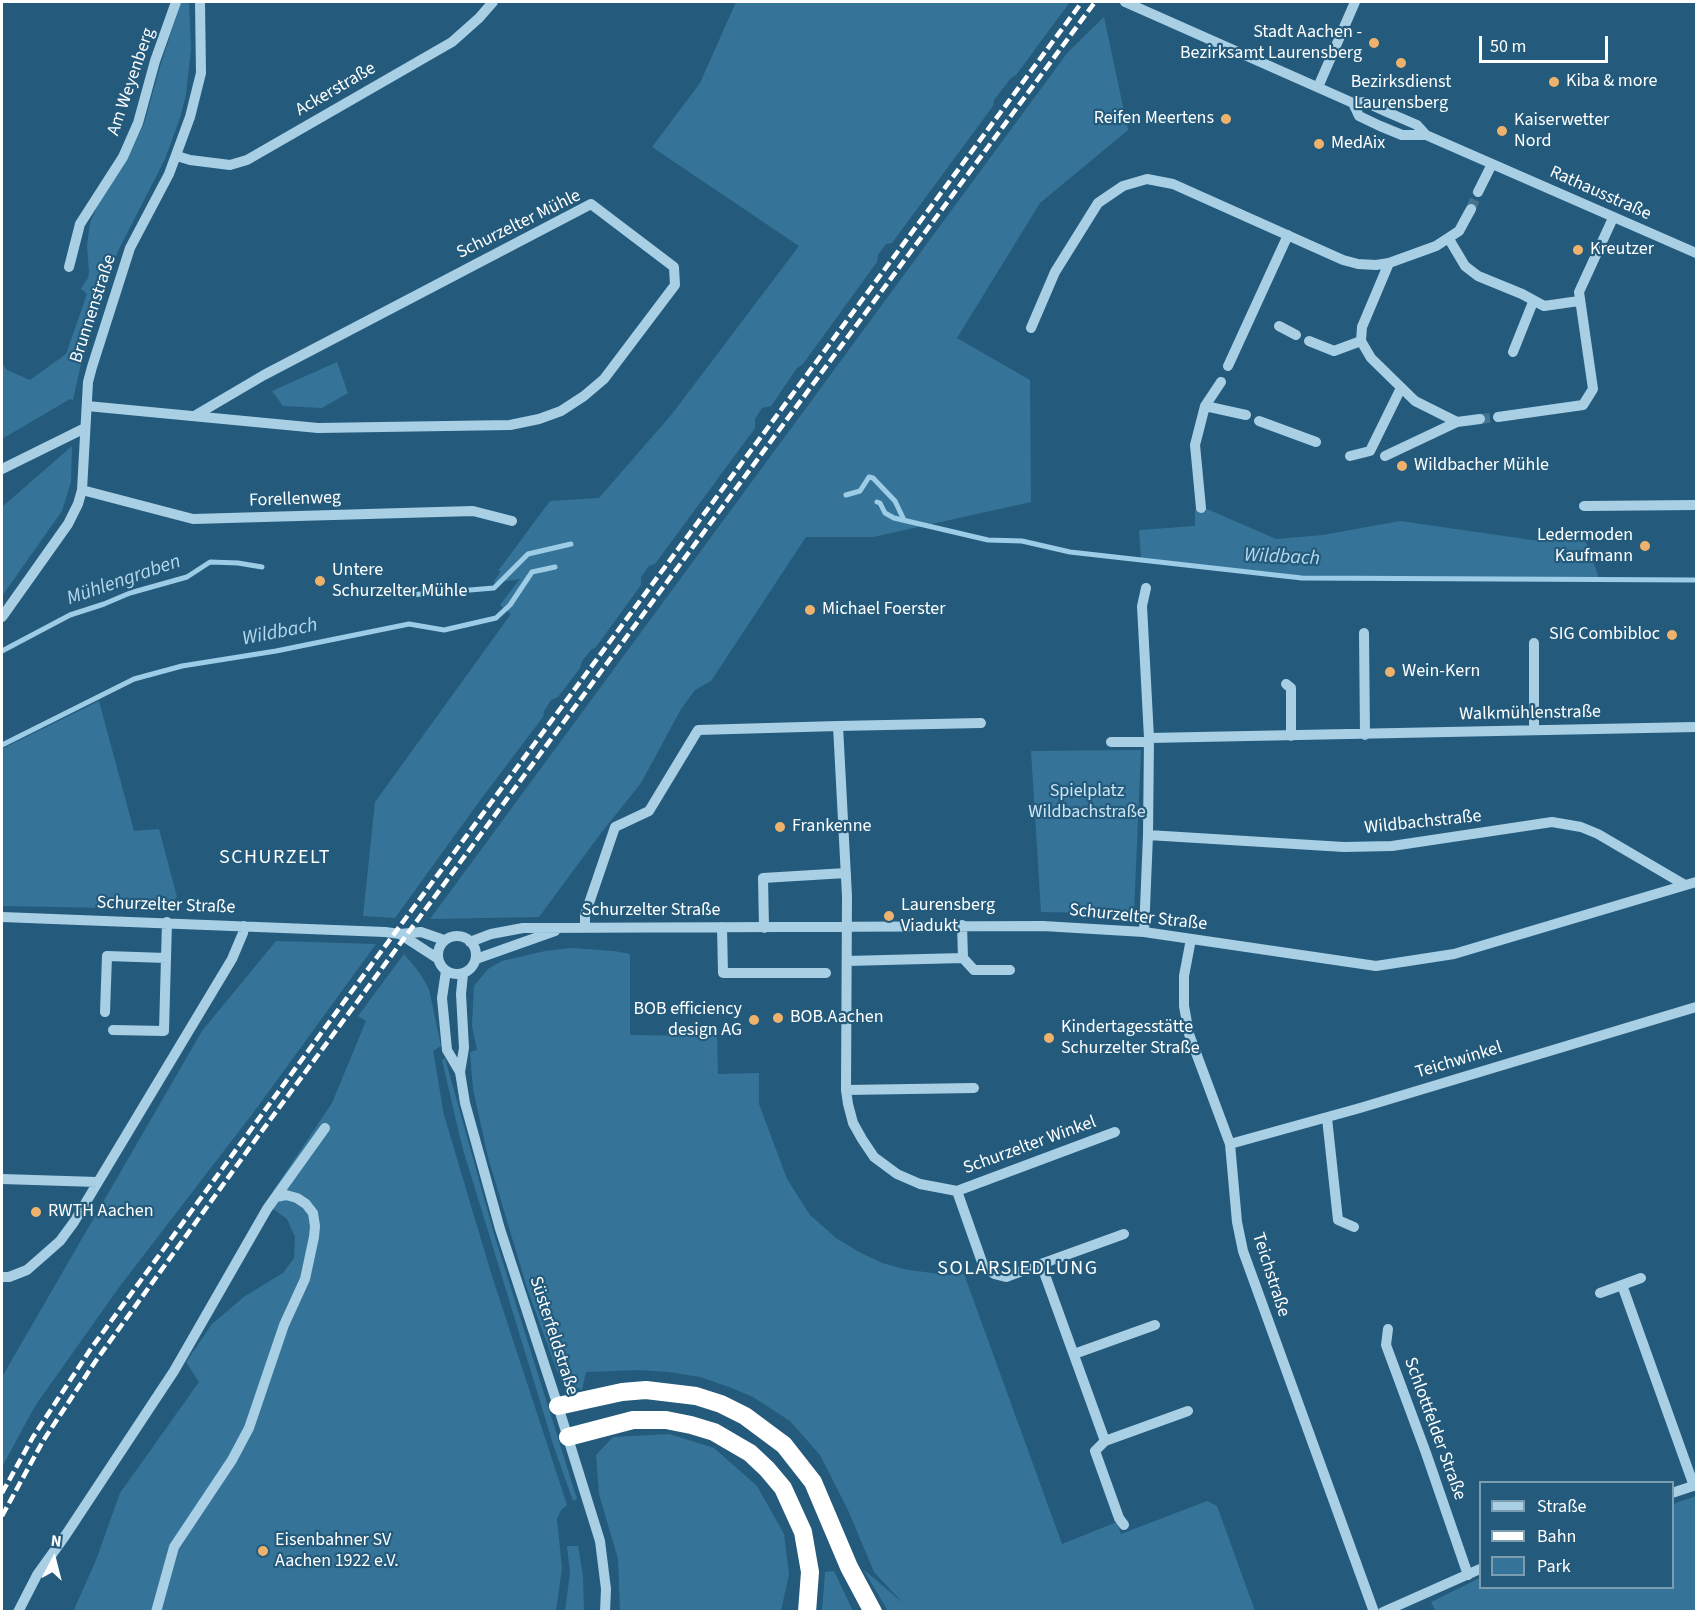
<!DOCTYPE html>
<meta charset="utf-8">
<style>
body{margin:0}
#map{position:relative;width:1698px;height:1613px;overflow:hidden;background:#245b7c;font-family:"Source Sans 3",sans-serif}
canvas{display:block}
.frame{position:absolute;inset:0;border:3px solid #fff;pointer-events:none}
.legend{position:absolute;left:1479px;top:1481px;width:195px;height:108px;box-sizing:border-box;background:#245b7c;border:2px solid #7c9db0;margin:0;padding:8px 10px;list-style:none;font-size:18px;color:#fff}
.legend li{display:flex;align-items:center;gap:12px;height:30px}
.legend b{width:30px;border:2px solid #7c9db0}
.north{position:absolute;left:24px;top:1529px;width:60px;height:60px;-webkit-text-stroke:4px #245b7c;paint-order:stroke;rotate:7deg;font-size:16px;font-weight:700;line-height:24px;text-align:center;color:#fff}
.north::after{content:'';display:block;margin:auto;width:21px;height:27px;background:#fff;clip-path:polygon(50% 0,100% 100%,50% 72%,0 100%)}
.scale{position:absolute;left:1479px;top:36px;width:129px;height:27px;box-sizing:border-box;border:3px solid #fff;border-top:0;padding-left:8px;font-size:18px;line-height:21px;white-space:nowrap;color:#fff;-webkit-text-stroke:4px #245b7c;paint-order:stroke}
</style>
<div id="map">
<canvas width="1698" height="1613"></canvas>
<div class="frame"></div>
<ul class="legend">
<li><b style="height:8px;background:#a9cfe5"></b>Straße</li>
<li><b style="height:8px;background:#fff"></b>Bahn</li>
<li><b style="height:16px;background:#357498"></b>Park</li>
</ul>
<div class="north">N</div>
<div class="scale">50 m</div>
</div>
<script>
const ctx = document.querySelector('canvas').getContext('2d');
ctx.lineJoin = 'round';
function fill(path, color) { ctx.fillStyle = color; ctx.fill(path, 'evenodd'); }
const toPath = rows => new Path2D(rows.map(r => 'M' + r).join(''));
function strokePath(path, color, width, dash) { ctx.strokeStyle = color; ctx.lineWidth = width; ctx.lineCap = dash ? 'butt' : 'round'; ctx.setLineDash(dash || []); ctx.stroke(path); }
function label(font, color, halo, rows, align = 'center') {
  ctx.font = font + ' "Source Sans 3",sans-serif'; ctx.lineWidth = 4.5; ctx.setLineDash([]); ctx.textBaseline = 'middle'; ctx.strokeStyle = halo; ctx.fillStyle = color; for (const [text, x, y, turn = 0] of rows) {
    ctx.save(); ctx.translate(x, y); ctx.rotate((+turn || 0) * Math.PI / 180); ctx.textAlign = isNaN(turn) ? turn : align; if (halo) ctx.strokeText(text, 0, 0); ctx.fillText(text, 0, 0); ctx.restore();
  }
}
const green = toPath([
 [181,2,189,2,191,49,186,94,180,118,165,159,118,251,80,368,73,400,70,399,2,439,2,363,7,370,30,380,66,354,87,294,81,289,88,278,89,272,87,246,90,223,98,205,130,153,144,124,160,67],
 [736,2,1070,2,1016,75,1011,78,994,100,993,106,892,243,886,244,878,255,877,262,803,364,797,368,771,406,762,408,755,419,755,428,655,564,649,566,641,577,641,585,596,647,591,650,582,661,580,668,558,697,551,700,544,711,543,717,481,799,395,918,363,916,375,802,511,614,500,605,520,579,493,583,501,571,498,571,550,501,599,498,672,414,799,246,652,147,700,83],
 [1104,17,1128,130,1040,203,957,338,1030,380,1031,502,873,537,806,537,711,681,695,690,681,709,641,783,601,833,539,917,430,919,1068,52],
 [337,362,348,393,322,408,283,406,272,391],
 [72,446,71,482,62,511,2,596,2,507],
 [1195,509,1207,509,1276,539,1323,535,1400,521,1539,541,1585,540,1599,578,1302,576,1141,558,1139,530,1195,526],
 [99,701,134,831,159,829,177,897,167,909,2,906,2,749],
 [1141,750,1134,912,1132,915,1125,917,1094,913,1041,912,1031,751],
 [276,941,376,944,256,1109,120,1286,35,1406,2,1467,2,1377,202,1031],
 [571,948,614,951,630,954,630,1035,717,1036,718,1074,759,1073,759,1104,787,1179,810,1215,836,1238,859,1252,882,1263,908,1270,949,1275,964,1274,1062,1544,1117,1522,1121,1534,1207,1501,1217,1506,1255,1611,888,1611,863,1569,903,1603,874,1572,848,1510,820,1455,790,1421,753,1397,729,1387,700,1377,669,1372,639,1370,586,1372,582,1390,566,1383,557,1371,527,1288,488,1157,473,1089,470,1052,477,1050,472,1026,474,986,488,969,502,961,545,951],
 [404,954,419,972,429,989,441,1046,433,1051,444,1115,491,1273,567,1505,561,1510,557,1519,562,1568,556,1611,73,1612,96,1560,120,1493,199,1382,186,1362,212,1324,245,1296,283,1273,294,1258,295,1237,287,1219,265,1203,332,1103,366,1021,358,1016],
 [445,1058,494,1234,577,1499,573,1501,554,1447,462,1146,442,1060],
 [669,1434,714,1448,757,1486,784,1534,789,1574,781,1611,620,1611,618,1559,599,1494,596,1455,613,1437],
 [1696,1496,1696,1611,1436,1612,1431,1602,1480,1578,1480,1588,1672,1588,1673,1504],
 [567,1546,578,1546,583,1576,584,1611,565,1611,570,1573],
 [834,1571,853,1611,822,1611,825,1572]
]);
const stream = toPath([
 [846,495,860,491,869,477,873,478,895,501,904,520],
 [877,502,880,503,885,513,894,518,988,540,1022,541,1070,552,1275,575,1302,578,1696,580],
 [409,595,494,588,528,554,571,544],
 [2,651,70,615,104,604,130,593,187,577,210,562,238,563,262,567],
 [2,745,134,679,182,666,276,651,409,624,444,630,496,618,510,605,532,572,555,567]
]);
const minorTunnel = toPath([
 [1471,209,1478,192],
 [1480,419,1498,417]
]);
const minor = toPath([
 [1125,2,1353,103,1365,102,1387,112,1417,125,1426,135,1696,253],
 [1318,87,1355,2],
 [1353,103,1359,116,1380,126,1402,135,1426,135],
 [177,156,190,160,230,165,247,160,452,42,479,18,493,2],
 [1478,192,1492,164],
 [1449,239,1465,266,1478,276,1522,294,1544,306,1579,301],
 [1389,263,1362,327,1361,341,1371,358,1415,401,1457,422],
 [69,267,80,224,123,157,138,123,155,61,176,2],
 [1279,326,1296,335],
 [1031,328,1055,272,1098,203,1123,186,1147,179,1173,184,1343,260,1358,264,1376,265,1389,263,1436,246,1459,231,1471,209],
 [1309,341,1334,351,1361,341],
 [1513,352,1533,302],
 [1228,366,1288,235],
 [87,406,318,428,510,425,539,419,561,411,584,396,604,379,675,285,674,267,591,204,264,375,196,415],
 [1205,406,1246,415],
 [1498,417,1583,405,1593,389,1579,292,1613,218],
 [1259,421,1316,442],
 [1350,456,1370,451,1401,388],
 [1385,456,1457,422,1480,419],
 [2,469,85,428],
 [82,490,193,519,473,511,512,521],
 [1584,506,1696,505],
 [1201,508,1195,445,1205,406,1221,382],
 [2,617,68,524,78,504,82,490,88,382,92,367,130,248,169,174,190,117,201,73,200,2],
 [1364,633,1365,735],
 [1534,643,1534,729],
 [1286,684,1291,688,1291,736],
 [981,723,838,726,847,896,846,1090,848,1104,853,1123,862,1139,874,1157,897,1174,920,1184,957,1191,983,1265,994,1274,1006,1277,1041,1264,1105,1441,1095,1451,1119,1518,1124,1525],
 [1149,738,1696,727],
 [1111,742,1149,742],
 [1148,835,1344,847,1392,846,1552,822,1581,827,1598,834,1685,885],
 [2,917,385,932,400,934,421,932,444,940],
 [722,927,723,973,826,973],
 [585,928,585,915,615,827,649,811,698,730,838,726],
 [764,928,763,878,846,873],
 [1144,932,1148,835,1149,738,1142,606,1146,588],
 [400,934,437,958],
 '438 955a19 19 0 1 1 38 0a19 19 0 1 1-38 0Z',
 [1191,939,1184,976,1184,1006,1189,1034,1230,1144,1237,1222,1243,1251,1374,1612],
 [470,942,491,934,523,928,1043,926,1144,932,1376,966,1454,954,1696,882],
 [963,958,974,970,1010,970],
 [476,959,555,931],
 [847,961,963,958,962,925],
 [446,971,442,998,447,1050,460,1072],
 [463,974,461,994,464,1048,460,1072,465,1103,500,1229,558,1406,600,1541,606,1589,605,1612],
 [105,1012,107,956,166,958],
 [113,1030,164,1031,167,922],
 [846,1090,974,1088],
 [1327,1118,1338,1220,1354,1227],
 [1230,1144,1360,1108,1696,1007],
 [2,1179,97,1182],
 [957,1191,1115,1132],
 [1041,1264,1124,1234],
 [2,1277,9,1277,27,1270,60,1241,74,1222,232,959,243,933,244,926],
 [1641,1278,1622,1285,1694,1486],
 [1600,1293,1622,1285],
 [1388,1329,1386,1345,1426,1453,1468,1575],
 [1074,1354,1155,1325],
 [1105,1441,1188,1411],
 [1672,1493,1696,1485],
 [18,1612,37,1575,65,1536,174,1371,267,1209,325,1128],
 [156,1612,174,1547,232,1460,249,1428,284,1325,305,1279,314,1237,315,1226,313,1213,306,1204,297,1198,286,1195,276,1197],
 [1383,1612,1480,1569]
]);
const highway = toPath([
 [558,1406,622,1392,646,1390,696,1396,721,1404,745,1416,784,1445,813,1482,849,1567,873,1612],
 [568,1437,633,1420,666,1420,691,1425,714,1432,750,1453,767,1469,783,1488,803,1532,810,1572,807,1612]
]);
const rail = toPath([
 [2,1493,33,1437,90,1350,349,995,1082,2],
 [2,1516,43,1441,95,1362,256,1139,1095,2]
]);
const markers = [
 [1374,43,6,"#efb26d"],
 [1401,63,6,"#efb26d"],
 [1554,82,6,"#efb26d"],
 [1226,119,6,"#efb26d"],
 [1502,131,6,"#efb26d"],
 [1319,144,6,"#efb26d"],
 [1578,250,6,"#efb26d"],
 [1402,466,6,"#efb26d"],
 [1645,546,6,"#efb26d"],
 [320,581,6,"#efb26d"],
 [810,610,6,"#efb26d"],
 [1672,635,6,"#efb26d"],
 [1390,672,6,"#efb26d"],
 [780,827,6,"#efb26d"],
 [889,916,6,"#efb26d"],
 [778,1018,6,"#efb26d"],
 [754,1020,6,"#efb26d"],
 [1049,1038,6,"#efb26d"],
 [36,1212,6,"#efb26d"],
 [263,1551,6,"#efb26d"]
];
const poiNames = [
 ["Stadt Aachen -",1362,33,"right"],
 ["Bezirksamt Laurensberg",1362,54,"right"],
 ["Kiba & more",1566,82],
 ["Bezirksdienst",1401,83,"center"],
 ["Laurensberg",1401,104,"center"],
 ["Reifen Meertens",1214,119,"right"],
 ["Kaiserwetter",1514,121],
 ["Nord",1514,142],
 ["MedAix",1331,144],
 ["Kreutzer",1590,250],
 ["Wildbacher Mühle",1414,466],
 ["Ledermoden",1633,536,"right"],
 ["Kaufmann",1633,557,"right"],
 ["Untere",332,571],
 ["Schurzelter Mühle",332,592],
 ["Michael Foerster",822,610],
 ["SIG Combibloc",1660,635,"right"],
 ["Wein-Kern",1402,672],
 ["Frankenne",792,827],
 ["Laurensberg",901,906],
 ["Viadukt",901,927],
 ["BOB efficiency",742,1010,"right"],
 ["design AG",742,1031,"right"],
 ["BOB.Aachen",790,1018],
 ["Kindertagesstätte",1061,1028],
 ["Schurzelter Straße",1061,1049],
 ["RWTH Aachen",48,1212],
 ["Eisenbahner SV",275,1541],
 ["Aachen 1922 e.V.",275,1562]
];
const streetNames = [
 ["Am Weyenberg",132,82,-71],
 ["Ackerstraße",336,90,-30],
 ["Rathausstraße",1600,194,24],
 ["Schurzelter Mühle",519,225,-26],
 ["Brunnenstraße",94,309,-72],
 ["Forellenweg",295,500,-2],
 ["Walkmühlenstraße",1530,714,-1],
 ["Wildbachstraße",1423,823,-6],
 ["Schurzelter Straße",166,906,2],
 ["Schurzelter Straße",651,911],
 ["Schurzelter Straße",1138,918,6],
 ["Teichwinkel",1459,1061,-17],
 ["Schurzelter Winkel",1030,1146,-20],
 ["Teichstraße",1270,1275,72],
 ["Süsterfeldstraße",553,1336,72],
 ["Schlottfelder Straße",1434,1429,70]
];
const parkNames = [
 ["Spielplatz",1087,792],
 ["Wildbachstraße",1087,813]
];
const waterNames = [
 ["Wildbach",1282,558,3],
 ["Mühlengraben",124,581,-19],
 ["Wildbach",280,633,-11]
];
const neighbourhoodNames = [
 ["SCHURZELT",275,859],
 ["SOLARSIEDLUNG",1018,1270]
];
fill(green, '#357498');
strokePath(stream, '#9dcce6', 5);
strokePath(minorTunnel, '#457490', 10, [10, 5]);
strokePath(minor, '#a9cfe5', 10);
strokePath(highway, '#fff', 18);
strokePath(rail, '#fff', 4.5, [10, 4.5]);
for (const [x, y, r, color] of markers) { const dot = new Path2D(); dot.arc(x, y, r, 0, 2 * Math.PI); ctx.fillStyle = color; ctx.fill(dot); strokePath(dot, '#245b7c', 2); }
label('18px', '#fff', '#245b7c', poiNames, 'left');
label('18px', '#fff', '#245b7c', streetNames);
label('18px', '#cce5f4', '#245b7c', parkNames);
label('italic 20px', '#b4d8ed', '#245b7c', waterNames);
ctx.letterSpacing = '1.5px';
label('20px', '#fff', '#245b7c', neighbourhoodNames);
ctx.letterSpacing = '0px';
</script>
